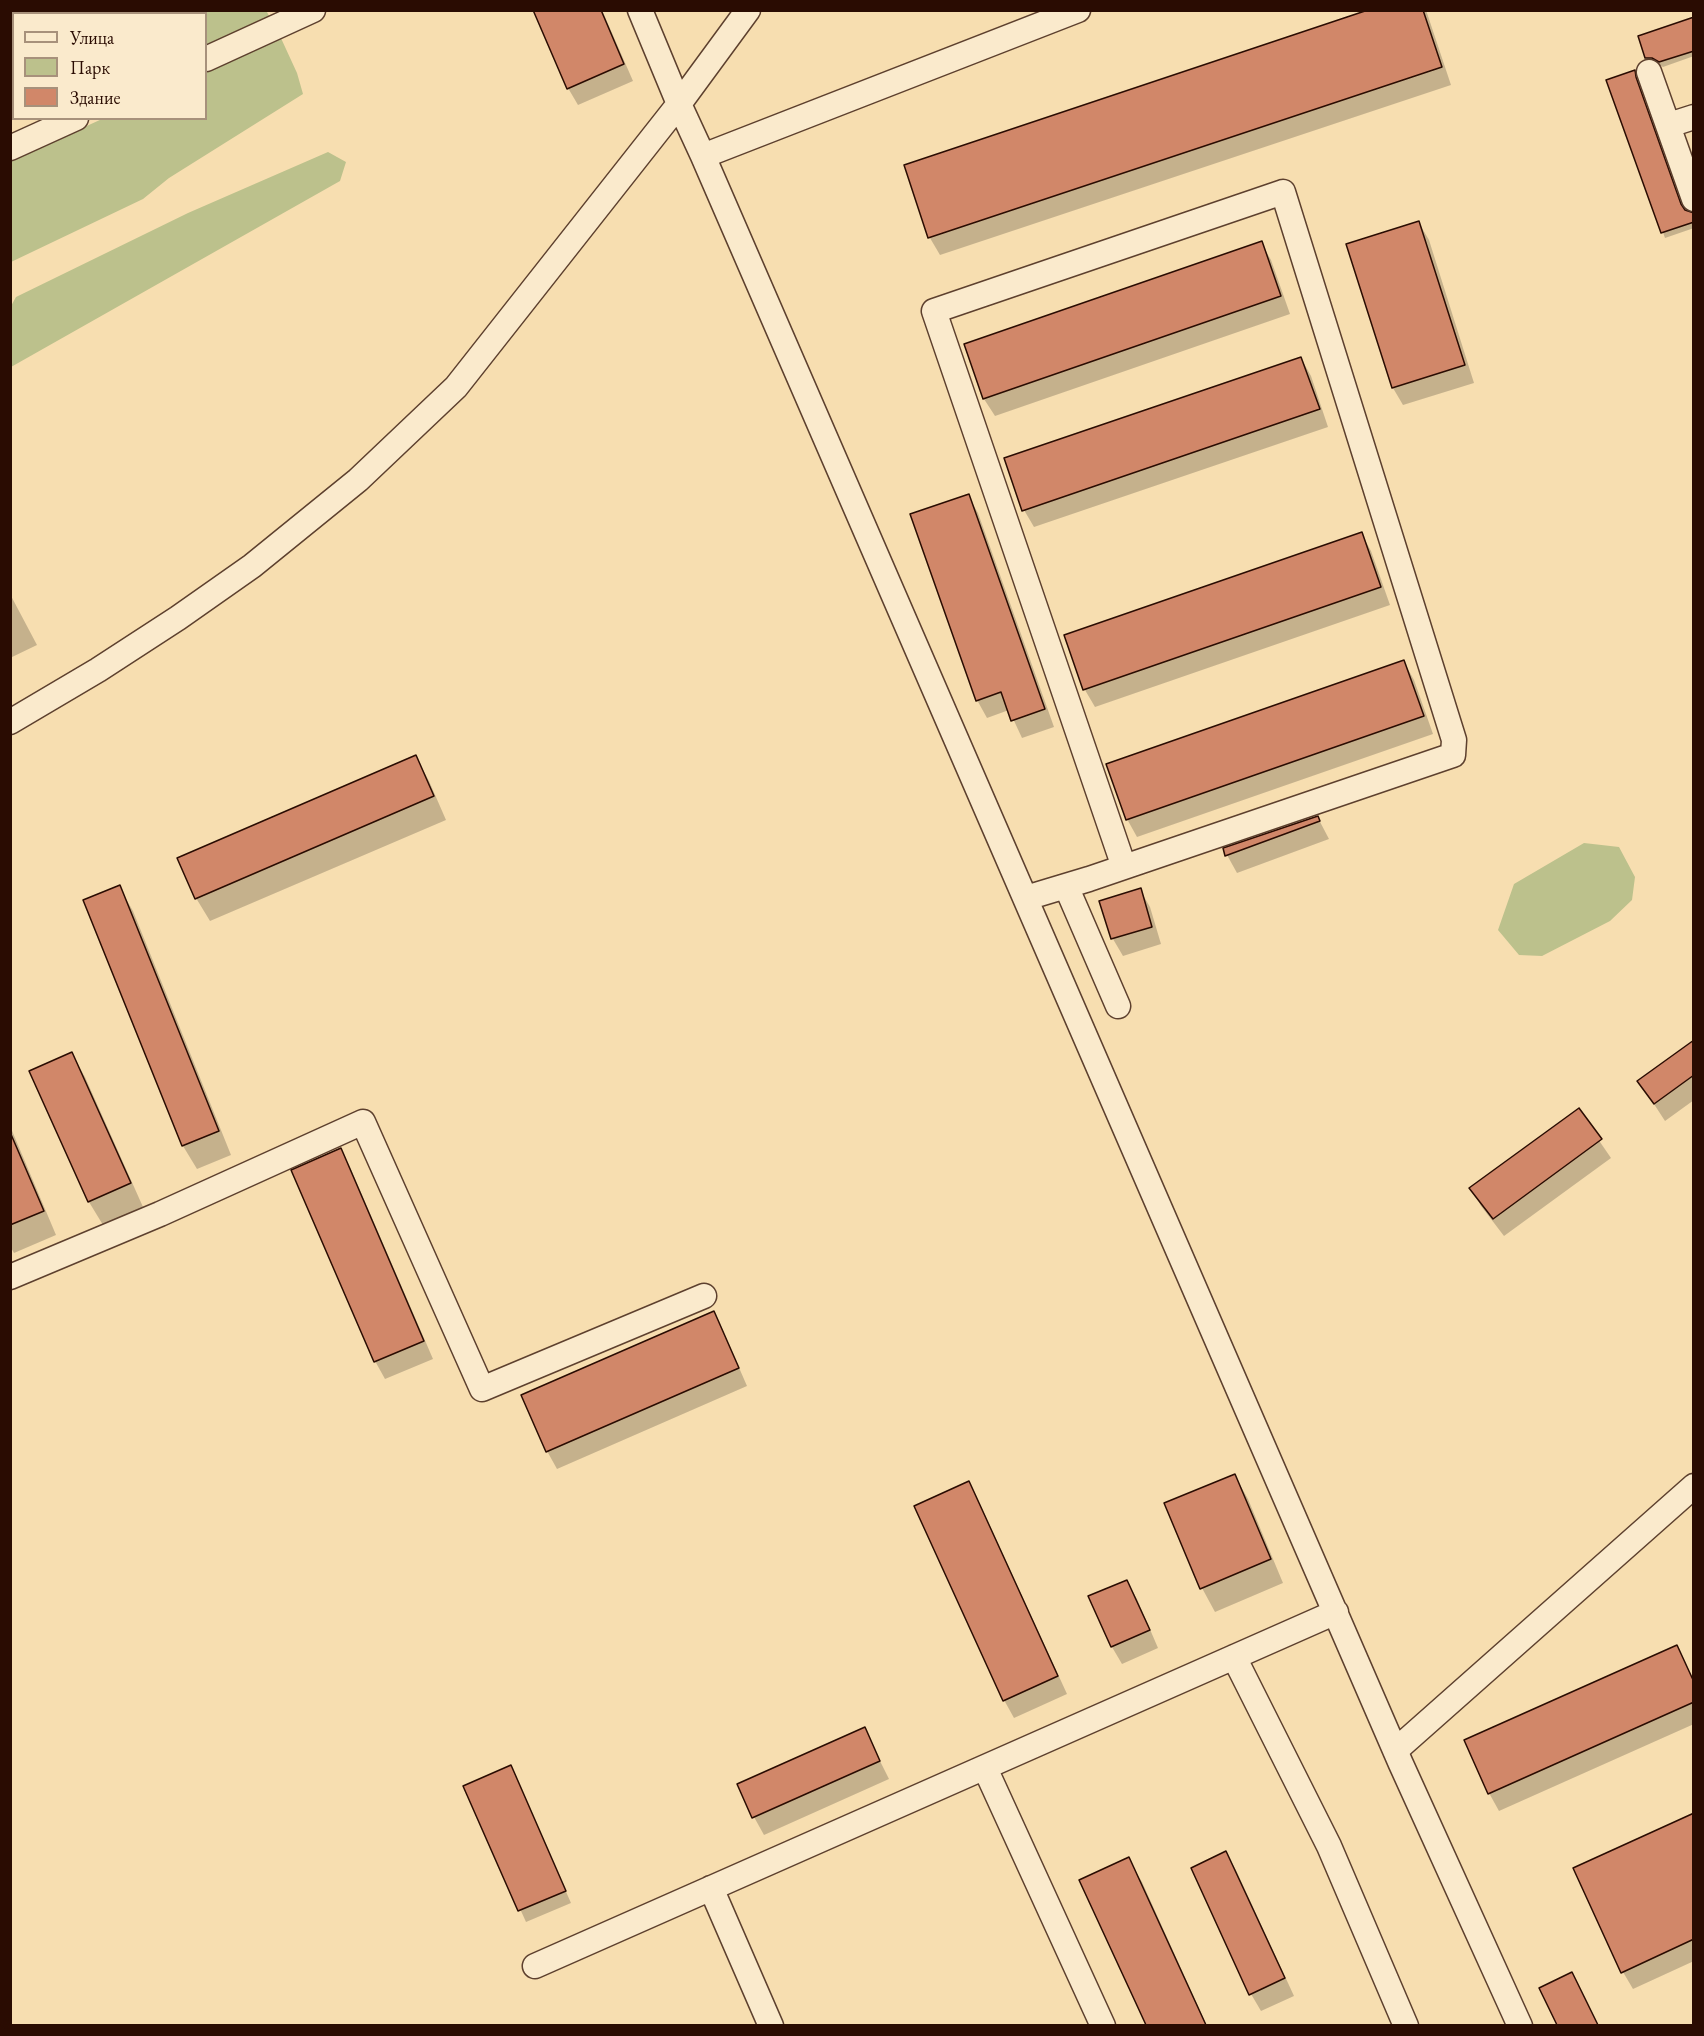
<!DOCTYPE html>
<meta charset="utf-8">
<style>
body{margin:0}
#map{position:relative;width:1704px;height:2036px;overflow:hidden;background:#f7deb0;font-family:"EB Garamond",serif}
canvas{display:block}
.frame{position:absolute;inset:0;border:12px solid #2a0c02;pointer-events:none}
.legend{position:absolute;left:12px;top:12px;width:195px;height:108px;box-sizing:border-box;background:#faeacc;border:2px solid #a7917b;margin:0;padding:8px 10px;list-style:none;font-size:18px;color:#2a0c02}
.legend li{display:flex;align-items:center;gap:12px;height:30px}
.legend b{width:30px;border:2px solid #a7917b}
</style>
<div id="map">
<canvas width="1704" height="2036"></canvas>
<div class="frame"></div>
<ul class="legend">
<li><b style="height:8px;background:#faeacc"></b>Улица</li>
<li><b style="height:16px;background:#bcc18c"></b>Парк</li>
<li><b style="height:16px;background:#d18769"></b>Здание</li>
</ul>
</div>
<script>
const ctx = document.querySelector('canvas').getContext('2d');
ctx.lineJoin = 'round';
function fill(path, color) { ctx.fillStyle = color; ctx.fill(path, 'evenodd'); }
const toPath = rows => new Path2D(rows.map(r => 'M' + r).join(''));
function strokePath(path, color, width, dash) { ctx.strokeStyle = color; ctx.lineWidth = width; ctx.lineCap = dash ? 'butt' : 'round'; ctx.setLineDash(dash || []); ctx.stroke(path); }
const green = toPath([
 [266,10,270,18,206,47,206,14,96,14,95,11],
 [280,36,297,73,303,94,169,178,143,199,11,262,10,161,102,119,206,118,206,71],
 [328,152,346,162,340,181,11,367,11,306,16,297,188,213],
 [1584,843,1619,847,1635,877,1632,900,1610,921,1542,956,1519,955,1498,930,1514,884]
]);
const shadow = toPath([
 [535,10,602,10,633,81,578,105,568,88],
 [1372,10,1426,10,1451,85,940,255,930,238,905,166],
 [1694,18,1694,56,1663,67,1656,63,1650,63,1647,58],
 [1634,71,1682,208,1684,211,1694,214,1694,228,1665,238,1608,81],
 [1419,223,1429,240,1474,383,1403,405,1393,388],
 [1261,243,1271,260,1290,314,995,416,984,399,966,345],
 [1301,358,1311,376,1328,427,1034,527,1024,510],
 [968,496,978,513,1054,727,1022,738,1009,710,987,718,977,700],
 [1361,533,1371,551,1390,605,1095,707,1085,690,1066,636],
 [10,594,37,645,10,658],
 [1404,662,1414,680,1433,734,1137,837,1127,819],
 [416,757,429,781,446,820,210,921,196,898],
 [1318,818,1329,839,1237,873,1227,855],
 [119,887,133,911,231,1155,197,1169,183,1146,85,901],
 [1140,890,1150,907,1161,944,1123,956,1113,939,1101,902],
 [1694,1041,1694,1100,1665,1121,1639,1081],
 [71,1053,85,1077,143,1207,103,1225,89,1202,31,1071],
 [1578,1110,1611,1158,1504,1236,1481,1206,1471,1188],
 [10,1126,56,1235,14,1253,10,1246],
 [340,1150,350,1167,433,1359,385,1379,375,1361],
 [713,1313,723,1331,747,1386,557,1469,547,1451],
 [1235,1476,1248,1499,1283,1583,1215,1612,1202,1588,1166,1504],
 [968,1483,978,1500,1067,1694,1014,1718,1004,1700],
 [1127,1581,1137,1599,1158,1648,1122,1664,1112,1647,1090,1597],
 [1676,1647,1694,1681,1694,1724,1499,1811,1489,1793],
 [864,1729,889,1779,764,1835,754,1817],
 [511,1767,571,1903,526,1922,465,1787],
 [1694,1814,1694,1961,1633,1989,1623,1972],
 [1226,1853,1236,1870,1294,1996,1261,2011,1251,1994],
 [1128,1859,1142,1882,1207,2026,1148,2026,1081,1880],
 [1541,1989,1581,1992,1598,2026,1558,2026]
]);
const building = toPath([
 [533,10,601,10,624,64,567,89,533,10],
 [1368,10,1423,10,1442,67,928,238,904,165,1368,10],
 [1694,17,1694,51,1659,62,1652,58,1645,58,1638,36,1694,17],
 [1635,70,1636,77,1681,204,1685,210,1694,213,1694,222,1661,233,1606,80,1635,70],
 [1419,221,1465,365,1392,388,1346,244,1419,221],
 [1262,241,1281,296,983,399,964,344,1262,241],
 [1301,357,1320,409,1022,511,1004,458,1301,357],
 [969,494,1045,709,1011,721,1001,692,976,701,910,514,969,494],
 [1362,532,1381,587,1083,690,1064,635,1362,532],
 [1404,660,1424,716,1126,820,1106,764,1404,660],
 [416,755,434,796,195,899,177,858,416,755],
 [1318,816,1320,821,1225,856,1223,848,1318,816],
 [120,885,219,1131,182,1146,83,900,120,885],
 [1141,888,1152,927,1111,939,1099,901,1141,888],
 [1694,1040,1694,1075,1654,1104,1637,1081,1694,1040],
 [72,1052,131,1183,88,1202,29,1071,72,1052],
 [1579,1108,1602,1139,1493,1219,1469,1188,1579,1108],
 [10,1132,44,1211,10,1225,10,1132],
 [341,1148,424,1341,374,1362,291,1170,341,1148],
 [714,1311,739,1368,546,1452,521,1395,714,1311],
 [1235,1474,1271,1559,1200,1589,1164,1503,1235,1474],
 [969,1481,1058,1676,1003,1701,914,1506,969,1481],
 [1127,1580,1150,1630,1111,1647,1088,1596,1127,1580],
 [1677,1645,1694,1682,1694,1702,1488,1794,1464,1740,1677,1645],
 [865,1727,880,1761,752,1818,737,1784,865,1727],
 [511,1765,566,1891,518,1911,463,1786,511,1765],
 [1694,1813,1694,1939,1621,1973,1573,1868,1694,1813],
 [1226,1851,1285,1978,1249,1995,1191,1868,1226,1851],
 [1129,1857,1206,2025,1146,2025,1079,1880,1129,1857],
 [1572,1972,1598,2025,1557,2025,1539,1988,1572,1972]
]);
const minor = toPath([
 [640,10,679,104,703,156,1401,1764,1520,2026],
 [206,59,313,10],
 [1649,72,1694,199],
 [1669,125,1694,117],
 [10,148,76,118],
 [703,156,1078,10],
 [10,722,98,670,178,618,252,566,358,480,456,387,679,104,748,10],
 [1066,886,1118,1006],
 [1026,898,1089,879,1453,755,1454,740,1283,192,934,311,1124,867],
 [10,1277,160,1214,363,1122,482,1389,704,1296],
 [1234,1657,1329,1846,1406,2026],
 [1396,1750,1694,1486],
 [985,1768,1103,2026],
 [711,1888,771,2026],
 [535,1966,1336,1612]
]);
fill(green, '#bcc18c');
fill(shadow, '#0003');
fill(building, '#d18769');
strokePath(building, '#2a0c02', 1.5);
strokePath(minor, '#5d402e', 27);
strokePath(minor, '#faeacc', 24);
</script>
